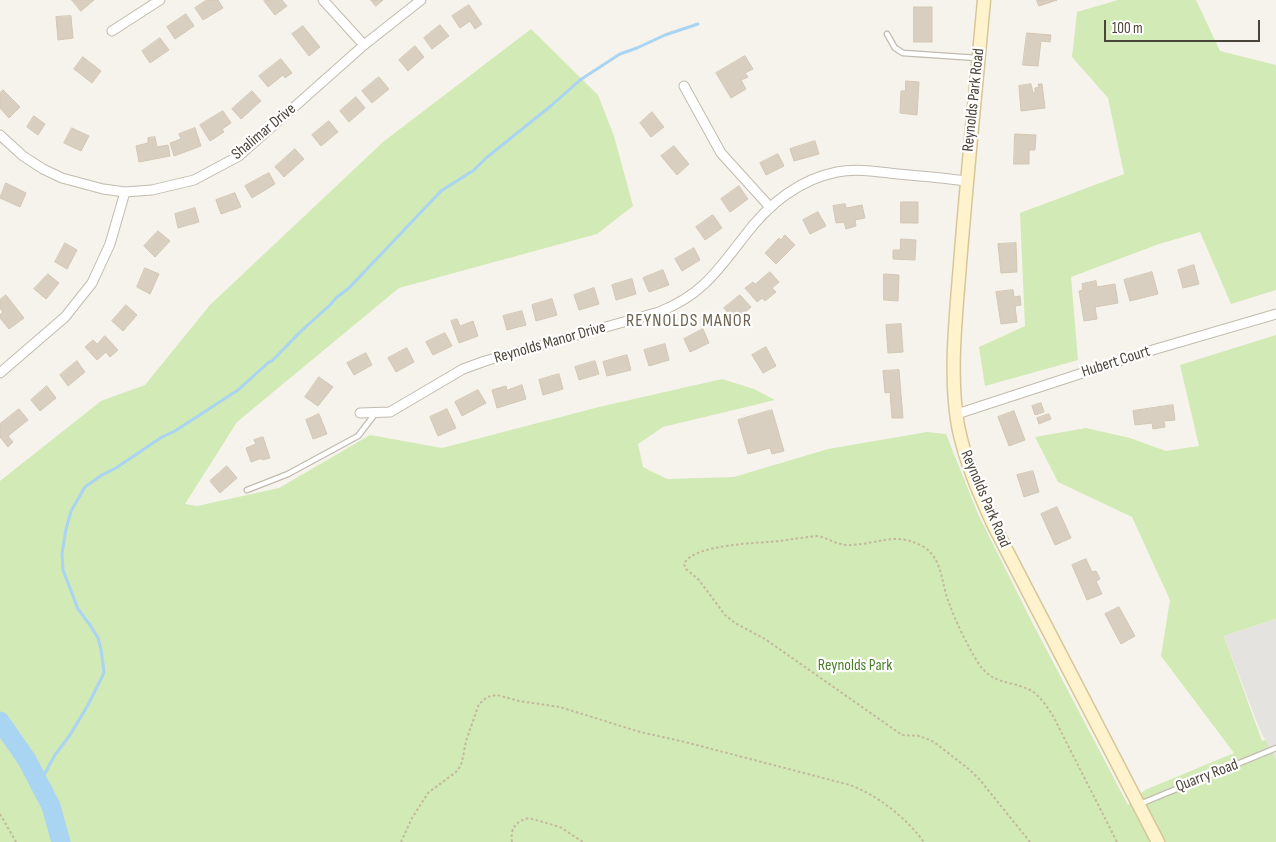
<!DOCTYPE html>
<style>
body{margin:0}
#map{position:relative;width:1276px;height:842px;overflow:hidden;background:#f6f3ec;font-family:"Sofia Sans Condensed",sans-serif}
canvas{display:block}
.scale{position:absolute;left:1104px;top:20px;width:156px;height:22px;box-sizing:border-box;border:2px solid #4b4439;border-top:0;padding-left:6px;font-size:15px;line-height:18px;white-space:nowrap;color:#4b4439;-webkit-text-stroke:4px #fff;paint-order:stroke}
</style>
<div id="map">
<canvas width="1276" height="842"></canvas>
<div class="scale">100 m</div>
</div>
<script>
const g = document.querySelector('canvas').getContext('2d');
g.lineJoin = 'round';
function fillPath(path, color) {
  g.fillStyle = color;
  g.fill(path, 'evenodd');
}
function strokePath(path, color, width, dash) {
  g.strokeStyle = color;
  g.lineWidth = width;
  g.lineCap = dash ? 'butt' : 'round';
  g.setLineDash(dash || []);
  g.stroke(path);
}
function label(font, color, halo, rows, align = 'center') {
  g.font = font + ' "Sofia Sans Condensed",sans-serif';
  g.lineWidth = 4.5;
  g.setLineDash([]);
  g.textBaseline = 'middle';
  g.strokeStyle = halo;
  g.fillStyle = color;
  for (const [text, x, y, turn = 0] of rows) {
    g.save();
    g.translate(x, y);
    g.rotate((+turn || 0) * Math.PI / 180);
    g.textAlign = isNaN(turn) ? turn : align;
    if (halo) g.strokeText(text, 0, 0);
    g.fillText(text, 0, 0);
    g.restore();
  }
}
fillPath(new Path2D(`
 M1118 0H1196L1220 51 1276 65V290L1231 304 1200 232 1159 244 1071 277 1078 360 985 386 979 347 1025 326 1020 213 1124 174 1108 98 1072 57 1077 12Z
 M531 29 598 95 614 136 633 206 597 234 399 288 237 422 185 504 197 506 279 488 370 435 442 448 599 407 722 379 754 389 775 400 663 427 638 444 643 467 667 479 734 477 828 449 927 432 946 434 978 514 1032 622 1128 805 1145 790 1234 753 1161 656 1170 600 1132 517 1058 482 1035 437 1086 428 1130 438 1166 451 1199 446 1180 365 1276 335V619L1224 636 1262 741 1276 737V842H0V481L101 401 145 385 210 305 383 142Z`), '#d2eab5');
fillPath(new Path2D(`
 M1276 619V761L1259 728 1224 636Z`), '#e5e3e0');
strokePath(new Path2D(`
 M39 784 55 755 70 735 88 705 102 677 104 672 101 649 98 638 90 625 78 609 63 570 62 554 66 529 71 511 85 487 102 475 116 468 162 437 175 431 238 390 269 362 272 361 299 333 330 305 336 298 349 288 441 191 474 170 486 158 552 105 580 80 620 54 637 48 665 35 698 24`), '#a9d4f2', 3);
strokePath(new Path2D(`
 M0 721 27 760 51 806 61 842`), '#a9d4f2', 19);
const building = new Path2D(`
 M72 0H94L81 11Z
 M207 0H218L223 8 203 20 195 8Z
 M282 0 287 6 275 15 264 1Z
 M371 0H383L376 6Z
 M1037 0H1057L1039 6Z
 M469 5 482 24 475 29 470 21 460 28 452 16Z
 M914 7H932V42H914Z
 M186 14 194 26 175 39 167 27Z
 M71 16 73 38 58 40 56 17Z
 M440 25 449 36 432 49 424 38Z
 M303 26 320 47 309 56 292 34Z
 M1027 33 1051 35 1050 42 1041 41 1038 66 1023 65Z
 M160 38 169 50 150 63 142 51Z
 M415 46 424 57 408 71 399 60Z
 M745 56 753 69 745 73 748 77 741 80 746 89 731 98 716 73Z
 M83 57 101 71 92 83 74 69Z
 M281 59 292 73 285 78 283 75 268 87 259 76Z
 M379 77 389 89 372 103 362 91Z
 M906 81 919 82 917 115 900 113 901 91H905Z
 M1031 84 1033 93H1035V88L1039 87 1038 84H1042L1045 108 1021 111 1019 86Z
 M3 90 20 107 9 118 0 108V93Z
 M252 91 261 101 241 119 232 109Z
 M356 97 365 108 349 122 340 111Z
 M223 111 231 123 222 129 224 132 210 141 200 125Z
 M652 112 664 127 651 137 640 123Z
 M34 116 45 124 38 135 27 127Z
 M329 121 338 132 321 146 312 135Z
 M72 128 89 136 81 151 64 143Z
 M195 128 201 146 174 156 170 143 181 139 179 134Z
 M1015 134 1036 135 1035 150H1029V164H1014Z
 M155 137 157 147 168 145 170 156 139 162 136 146 148 143V138Z
 M815 141 819 154 794 161 790 149Z
 M674 146 689 164 677 175 661 156Z
 M295 149 304 159 284 177 275 167Z
 M778 154 784 166 766 175 760 163Z
 M269 173 275 184 252 198 245 186Z
 M6 183 26 193 20 207 0 198Z
 M739 186 748 199 730 212 721 199Z
 M235 193 241 207 221 214 216 200Z
 M901 202H918V223H901Z
 M845 204 846 208 862 205 865 218 855 220 856 226 846 229 844 222 836 223 833 206Z
 M195 208 199 222 178 228 175 214Z
 M818 212 826 226 810 234 803 220Z
 M713 215 722 228 705 240 696 227Z
 M158 231 170 241 155 257 144 246Z
 M785 235 795 245 776 264 765 253 779 238 781 240Z
 M901 239 916 240 915 260 893 259V250H900Z
 M65 243 77 250 67 269 55 262Z
 M1016 243 1017 272 1001 273 998 244Z
 M694 248 700 260 682 271 675 259Z
 M1194 265 1199 284 1183 288 1178 270Z
 M145 268 159 274 150 294 137 287Z
 M663 270 669 285 649 292 643 278Z
 M770 272 779 282 772 288 776 292 765 301 762 298 757 302 745 288 753 282 755 284Z
 M1152 272 1158 294 1130 301 1124 280Z
 M48 274 59 283 46 299 34 289Z
 M884 274 899 275 898 301 884 300Z
 M632 279 636 294 616 300 612 285Z
 M1096 281 1097 287 1115 284 1118 303 1095 307 1097 319 1084 321 1079 291 1083 290 1082 284Z
 M594 288 599 304 579 310 574 295Z
 M1013 290 1014 297 1020 296 1021 305 1015 306 1017 322 1001 324 996 292Z
 M6 295 24 318 9 329 0 318V315L3 312 0 308V300Z
 M740 295 751 307 735 321 724 308Z
 M552 299 557 315 536 321 532 305Z
 M126 305 137 315 123 331 112 321Z
 M522 311 526 325 507 330 503 316Z
 M457 319 460 326 473 321 478 336 459 343 451 321Z
 M901 324 903 352 888 353 886 325Z
 M703 329 709 343 690 352 684 339Z
 M445 333 452 346 433 355 426 342Z
 M105 336 118 350 110 357 106 352 97 360 85 347 93 340 97 344Z
 M665 344 669 360 649 366 644 350Z
 M766 347 776 366 763 373 752 355Z
 M407 348 414 362 396 372 388 358Z
 M366 353 372 365 354 375 347 363Z
 M627 355 631 370 607 376 603 362Z
 M77 361 85 372 68 386 60 375Z
 M595 361 599 374 579 380 575 367Z
 M899 370 903 418H892L890 392 885 393 883 371Z
 M559 374 563 389 543 395 539 380Z
 M319 377 333 387 318 406 305 397Z
 M522 385 526 399 497 408 492 390 506 386 507 390Z
 M47 386 56 398 40 411 31 400Z
 M478 390 486 403 462 416 455 402Z
 M1041 403 1044 412 1035 415 1032 406Z
 M1173 405 1175 420 1164 421 1165 427 1153 429 1152 423 1135 425 1133 411Z
 M19 409 28 420 8 436 13 442 8 447 0 437V424Z
 M447 409 456 428 438 436 430 417Z
 M772 410 784 451 772 454 770 448 748 454 738 420Z
 M1014 411 1025 440 1009 446 998 417Z
 M319 414 327 434 313 439 306 420Z
 M1049 414 1051 419 1039 424 1037 418Z
 M263 437 270 458 262 460V458L251 462 246 448 256 444 254 440Z
 M227 466 237 478 220 493 210 481Z
 M1033 471 1039 492 1024 497 1017 475Z
 M1057 507 1071 538 1055 545 1041 514Z
 M1086 559 1092 572 1096 571 1100 579 1096 581 1102 594 1087 600 1072 565Z
 M1119 607 1135 636 1121 644 1105 614Z`);
fillPath(building, '#d8cfc1');
strokePath(building, '#d3c7b4', 1);
const service = new Path2D(`
 M887 34 895 48 903 53 977 58
 M247 490 288 474 358 436 375 414
 M1140 804 1276 748`);
const minor = new Path2D(`
 M323 0 364 45
 M112 31 160 0
 M684 86 721 153 769 206
 M0 135 23 156 43 169 62 178 103 189 125 192 152 190 194 180 239 156 364 45 421 0
 M0 373 65 317 92 283 110 244 125 192
 M360 413 390 412 463 369 485 361 659 312C701 295 716 273 743 238 766 207 797 180 837 172 857 168 879 172 898 174 921 176 944 178 966 181
 M957 414 1156 349 1276 314`);
const secondary = new Path2D(`
 M984 0C976 88 967 176 960 264 956 316 949 375 958 426 965 461 979 493 994 526L1158 842`);
strokePath(service, '#c2bbae', 7);
strokePath(minor, '#c2bbae', 11);
strokePath(secondary, '#d6c79b', 15);
strokePath(new Path2D(`
 M0 814 16 842
 M401 842 412 818 428 793 456 772 459 768 462 762 466 741 479 704 487 697 491 696 497 695 519 701 560 707 640 732 685 742 850 785C879 796 906 818 924 842
 M512 842C510 828 516 821 529 818L560 827 583 842
 M1030 842 980 780 970 770 934 742 920 736 902 735 765 639 735 623 725 615 699 580 686 569 684 564C692 544 760 543 780 541 793 539 806 537 819 536 829 539 838 545 848 545 876 545 895 531 922 546 943 557 941 584 949 603 956 622 966 643 977 661 993 687 1010 679 1032 691 1040 696 1046 706 1052 714L1117 842`), '#c4b79f', 2, [2.5, 2.5]);
strokePath(service, '#fff', 4.5);
strokePath(minor, '#fff', 9);
strokePath(secondary, '#fff3cd', 12);
label('16px', '#4b4439', '#fff', [
 ["Reynolds Park Road",974,100,-84],
 ["Shalimar Drive",264,132,-40],
 ["Reynolds Manor Drive",550,343,-16],
 ["Hubert Court",1116,362,-18],
 ["Reynolds Park Road",985,499,67],
 ["Quarry Road",1207,776,-21]
]);
label('16px', '#4a7f2a', '#fff', [
 ["Reynolds Park",855,666]
]);
g.letterSpacing = '1px';
label('18px', '#6e6250', '#fff', [
 ["REYNOLDS MANOR",689,321]
]);
g.letterSpacing = '0px';
</script>
